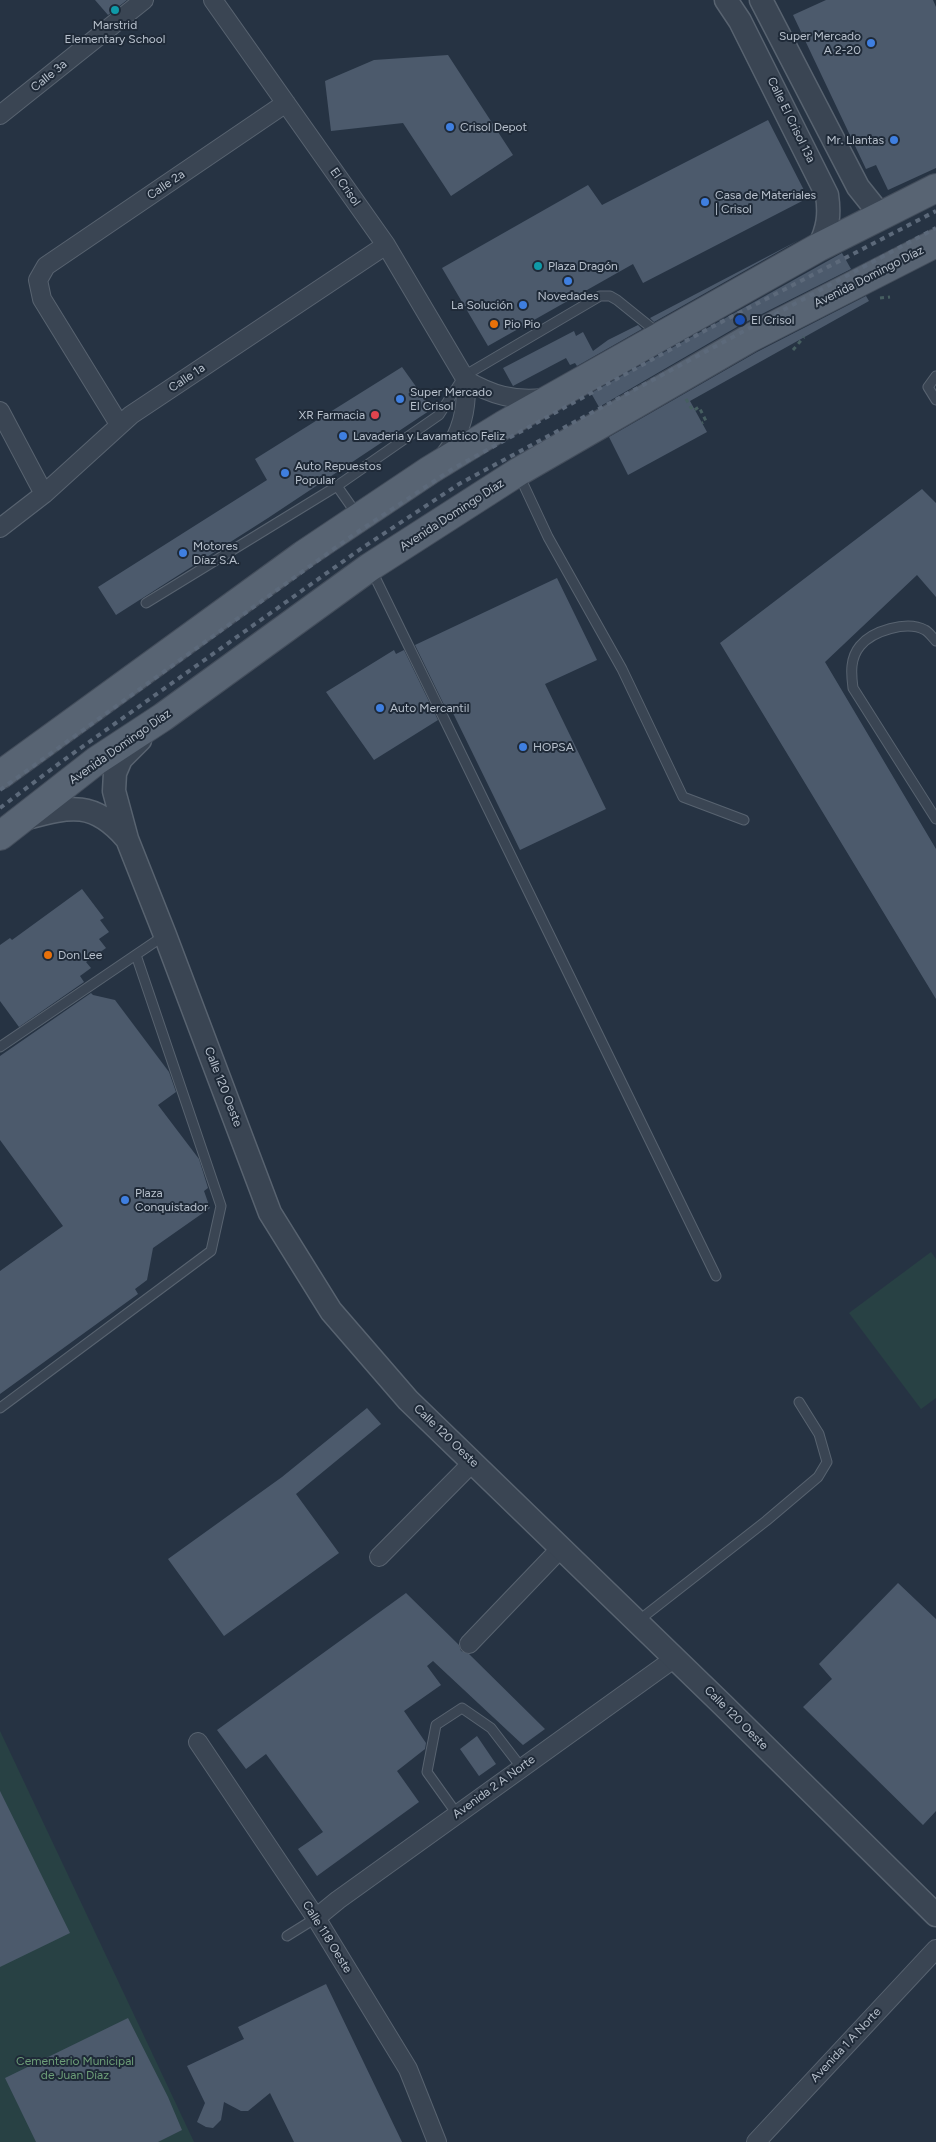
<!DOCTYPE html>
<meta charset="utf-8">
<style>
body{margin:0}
canvas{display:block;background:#263343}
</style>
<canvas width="936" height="2142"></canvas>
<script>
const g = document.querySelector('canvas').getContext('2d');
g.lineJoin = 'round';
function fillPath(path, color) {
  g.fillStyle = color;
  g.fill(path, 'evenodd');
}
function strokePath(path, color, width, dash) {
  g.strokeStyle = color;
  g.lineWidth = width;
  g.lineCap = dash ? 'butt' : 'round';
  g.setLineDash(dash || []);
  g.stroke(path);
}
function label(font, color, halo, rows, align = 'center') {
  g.font = font + ' Figtree,sans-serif';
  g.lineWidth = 4;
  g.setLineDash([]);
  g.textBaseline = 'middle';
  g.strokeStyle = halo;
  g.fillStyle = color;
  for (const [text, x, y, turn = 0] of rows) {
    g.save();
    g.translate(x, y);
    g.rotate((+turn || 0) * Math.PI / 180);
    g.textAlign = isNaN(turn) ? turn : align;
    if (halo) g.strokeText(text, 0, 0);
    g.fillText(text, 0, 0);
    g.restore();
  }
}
fillPath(new Path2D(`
 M931 1252 936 1259V1398L921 1409 849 1313Z
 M0 1731 194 2142H0Z`), '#284144');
fillPath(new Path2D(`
 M95 0H127L108 15Z
 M826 0H933L936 7V168L888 190 876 165 866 169 793 15Z
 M448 55 513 155 451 196 403 123 331 131 325 81 374 60Z
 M768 120 808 198 643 283 633 264 488 346 442 268 588 185 602 205Z
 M799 240 654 322 650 318Z
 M842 253 851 269 742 324 599 407 591 393Z
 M866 296 869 301 690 401 707 432 628 475 609 437 757 352Z
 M638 325 642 329 577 366 575 363 570 365 566 358 513 386 503 368 574 331 576 336 583 332 593 351 608 340Z
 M402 367 432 409 268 518 116 615 98 587 267 480 255 459Z
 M922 489 936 503V597L917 575 825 662 936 849V999L720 643Z
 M557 578 597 660 545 684 606 809 520 850 452 711 448 713 415 645Z
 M394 650 396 654 404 650 438 720 374 760 326 692Z
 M82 889 104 918 100 920 109 932 99 939 106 948 86 962 91 968 80 976 84 982 19 1027 0 1001V945L10 938 12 940Z
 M91 993 93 995 115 1000 169 1072 176 1092 158 1105 199 1159 208 1188 204 1191 210 1208 153 1248 147 1280 135 1289 138 1294 0 1394V1271L63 1226 0 1140V1056Z
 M367 1408 381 1424 296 1494 339 1553 224 1636 168 1559 282 1477Z
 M898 1583 936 1619V1811L923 1825 803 1707 832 1679 819 1664Z
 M406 1593 459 1645 461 1651 469 1654 545 1729 523 1745 433 1661 427 1666 441 1685 404 1711 426 1743 425 1749 397 1771 419 1802 317 1876 298 1849 323 1832 266 1754 246 1769 217 1730Z
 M477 1736 496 1764 479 1776 460 1749Z
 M0 1791 70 1933 0 1967Z
 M326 1984 402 2142H294L270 2093 248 2111H241L224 2102 221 2120 213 2128 206 2127 197 2122 205 2103 187 2066 244 2039 238 2027Z
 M128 2018 168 2097 182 2130 158 2142H36L5 2078Z`), '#4c5a6c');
const service = new Path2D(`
 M936 376 928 387 936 400
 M519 475 548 537 622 669 683 797 744 820
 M337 486 358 516
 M371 569 716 1276
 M146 603 337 486 439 415 464 376 600 296H610L617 300 658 333
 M936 641C933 638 929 632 925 630 907 620 872 631 860 646 850 658 851 673 853 688L936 819
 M0 1047 165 935
 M0 1408 211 1251 221 1206 136 955
 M638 1621 766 1521 818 1477 827 1462 819 1434 799 1402
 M457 1814 427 1772 436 1725 462 1708 491 1728 521 1767
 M287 1936 316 1918`);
const minor = new Path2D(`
 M213 0 386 245 466 380C492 395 513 401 543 398
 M0 115 144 0
 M0 411 44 494
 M119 424 42 299 38 280 46 266 286 103
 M444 456C462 433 467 409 466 380
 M0 528 44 494 131 415 386 245
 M379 1557 473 1462
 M469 1644 561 1548
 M198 1742 316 1918 408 2069 437 2142
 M316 1918 338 1900 675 1658
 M756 2142 936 1949`);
const tertiary = new Path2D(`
 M726 0 740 21 827 195C830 215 828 228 819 247
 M761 0 858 187 874 207 884 214
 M140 740 121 759 115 773 114 791 127 839 165 935 270 1213 331 1311 408 1400 723 1705 936 1915
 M27 818C71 806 94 801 126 838`);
const primary = new Path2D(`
 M0 775 303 555 430 470 505 424 819 247 936 188
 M0 836 96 761 163 717 370 567 518 472 750 338 936 243`);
strokePath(service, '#586370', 11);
strokePath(minor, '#586370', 20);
strokePath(tertiary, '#586370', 25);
strokePath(primary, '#444e5c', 30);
strokePath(new Path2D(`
 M880 298 890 297
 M793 350 804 337
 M686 399 693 411 699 407 706 421 702 423`), '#465e60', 3, [4, 4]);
strokePath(service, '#3a4553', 9);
strokePath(minor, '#3a4553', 18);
strokePath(tertiary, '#3a4553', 22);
strokePath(primary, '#586473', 28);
strokePath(new Path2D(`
 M0 790 353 535 454 468 706 330 936 211
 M0 808 61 762 362 548 459 484 936 228`), '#5c697a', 4, [5, 5]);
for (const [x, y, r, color] of [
 [115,10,5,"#0f9aa8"],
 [871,43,5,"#3f7fe0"],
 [450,127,5,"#3f7fe0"],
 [894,140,5,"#3f7fe0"],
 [705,202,5,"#3f7fe0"],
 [538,266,5,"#0f9aa8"],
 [568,281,5,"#3f7fe0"],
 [523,305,5,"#3f7fe0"],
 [740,320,6,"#1a4fb4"],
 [494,324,5,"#e8710a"],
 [400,399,5,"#3f7fe0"],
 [375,415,5,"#e0444e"],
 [343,436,5,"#3f7fe0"],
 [285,473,5,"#3f7fe0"],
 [183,553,5,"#3f7fe0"],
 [380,708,5,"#3f7fe0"],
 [523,747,5,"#3f7fe0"],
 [48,955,5,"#e8710a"],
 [125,1200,5,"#3f7fe0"]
]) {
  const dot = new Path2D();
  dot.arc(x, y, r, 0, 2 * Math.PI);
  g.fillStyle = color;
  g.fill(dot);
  strokePath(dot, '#1f2a38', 2);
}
label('12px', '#b7c0cc', '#1f2a38', [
 ["Marstrid",115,25,"center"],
 ["Elementary School",115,39,"center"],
 ["Super Mercado",861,36,"right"],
 ["A 2-20",861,50,"right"],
 ["Crisol Depot",460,127],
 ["Mr. Llantas",884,140,"right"],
 ["Casa de Materiales",715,195],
 ["| Crisol",715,209],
 ["Plaza Dragón",548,266],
 ["Novedades",568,296,"center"],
 ["La Solución",513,305,"right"],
 ["El Crisol",751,320],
 ["Pio Pio",504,324],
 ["Super Mercado",410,392],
 ["El Crisol",410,406],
 ["XR Farmacia",365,415,"right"],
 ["Lavaderia y Lavamatico Feliz",353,436],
 ["Auto Repuestos",295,466],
 ["Popular",295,480],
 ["Motores",193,546],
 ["Díaz S.A.",193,560],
 ["Auto Mercantil",390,708],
 ["HOPSA",533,747],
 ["Don Lee",58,955],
 ["Plaza",135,1193],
 ["Conquistador",135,1207]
], 'left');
label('12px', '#b7c0cc', '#1f2a38', [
 ["Calle 3a",49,76,-39],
 ["Calle El Crisol 13a",791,120,64],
 ["Calle 2a",166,185,-34],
 ["El Crisol",345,187,55],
 ["Avenida Domingo Díaz",869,277,-27],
 ["Calle 1a",187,378,-34],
 ["Avenida Domingo Díaz",452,515,-33],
 ["Avenida Domingo Díaz",120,747,-35],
 ["Calle 120 Oeste",223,1087,69],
 ["Calle 120 Oeste",446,1436,44],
 ["Calle 120 Oeste",736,1718,45],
 ["Avenida 2 A Norte",494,1787,-36],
 ["Calle 118 Oeste",327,1937,58],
 ["Avenida 1 A Norte",846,2045,-47]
]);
label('12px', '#6d9e78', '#1f2a38', [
 ["Cementerio Municipal",75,2061],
 ["de Juan Díaz",75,2075]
]);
</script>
